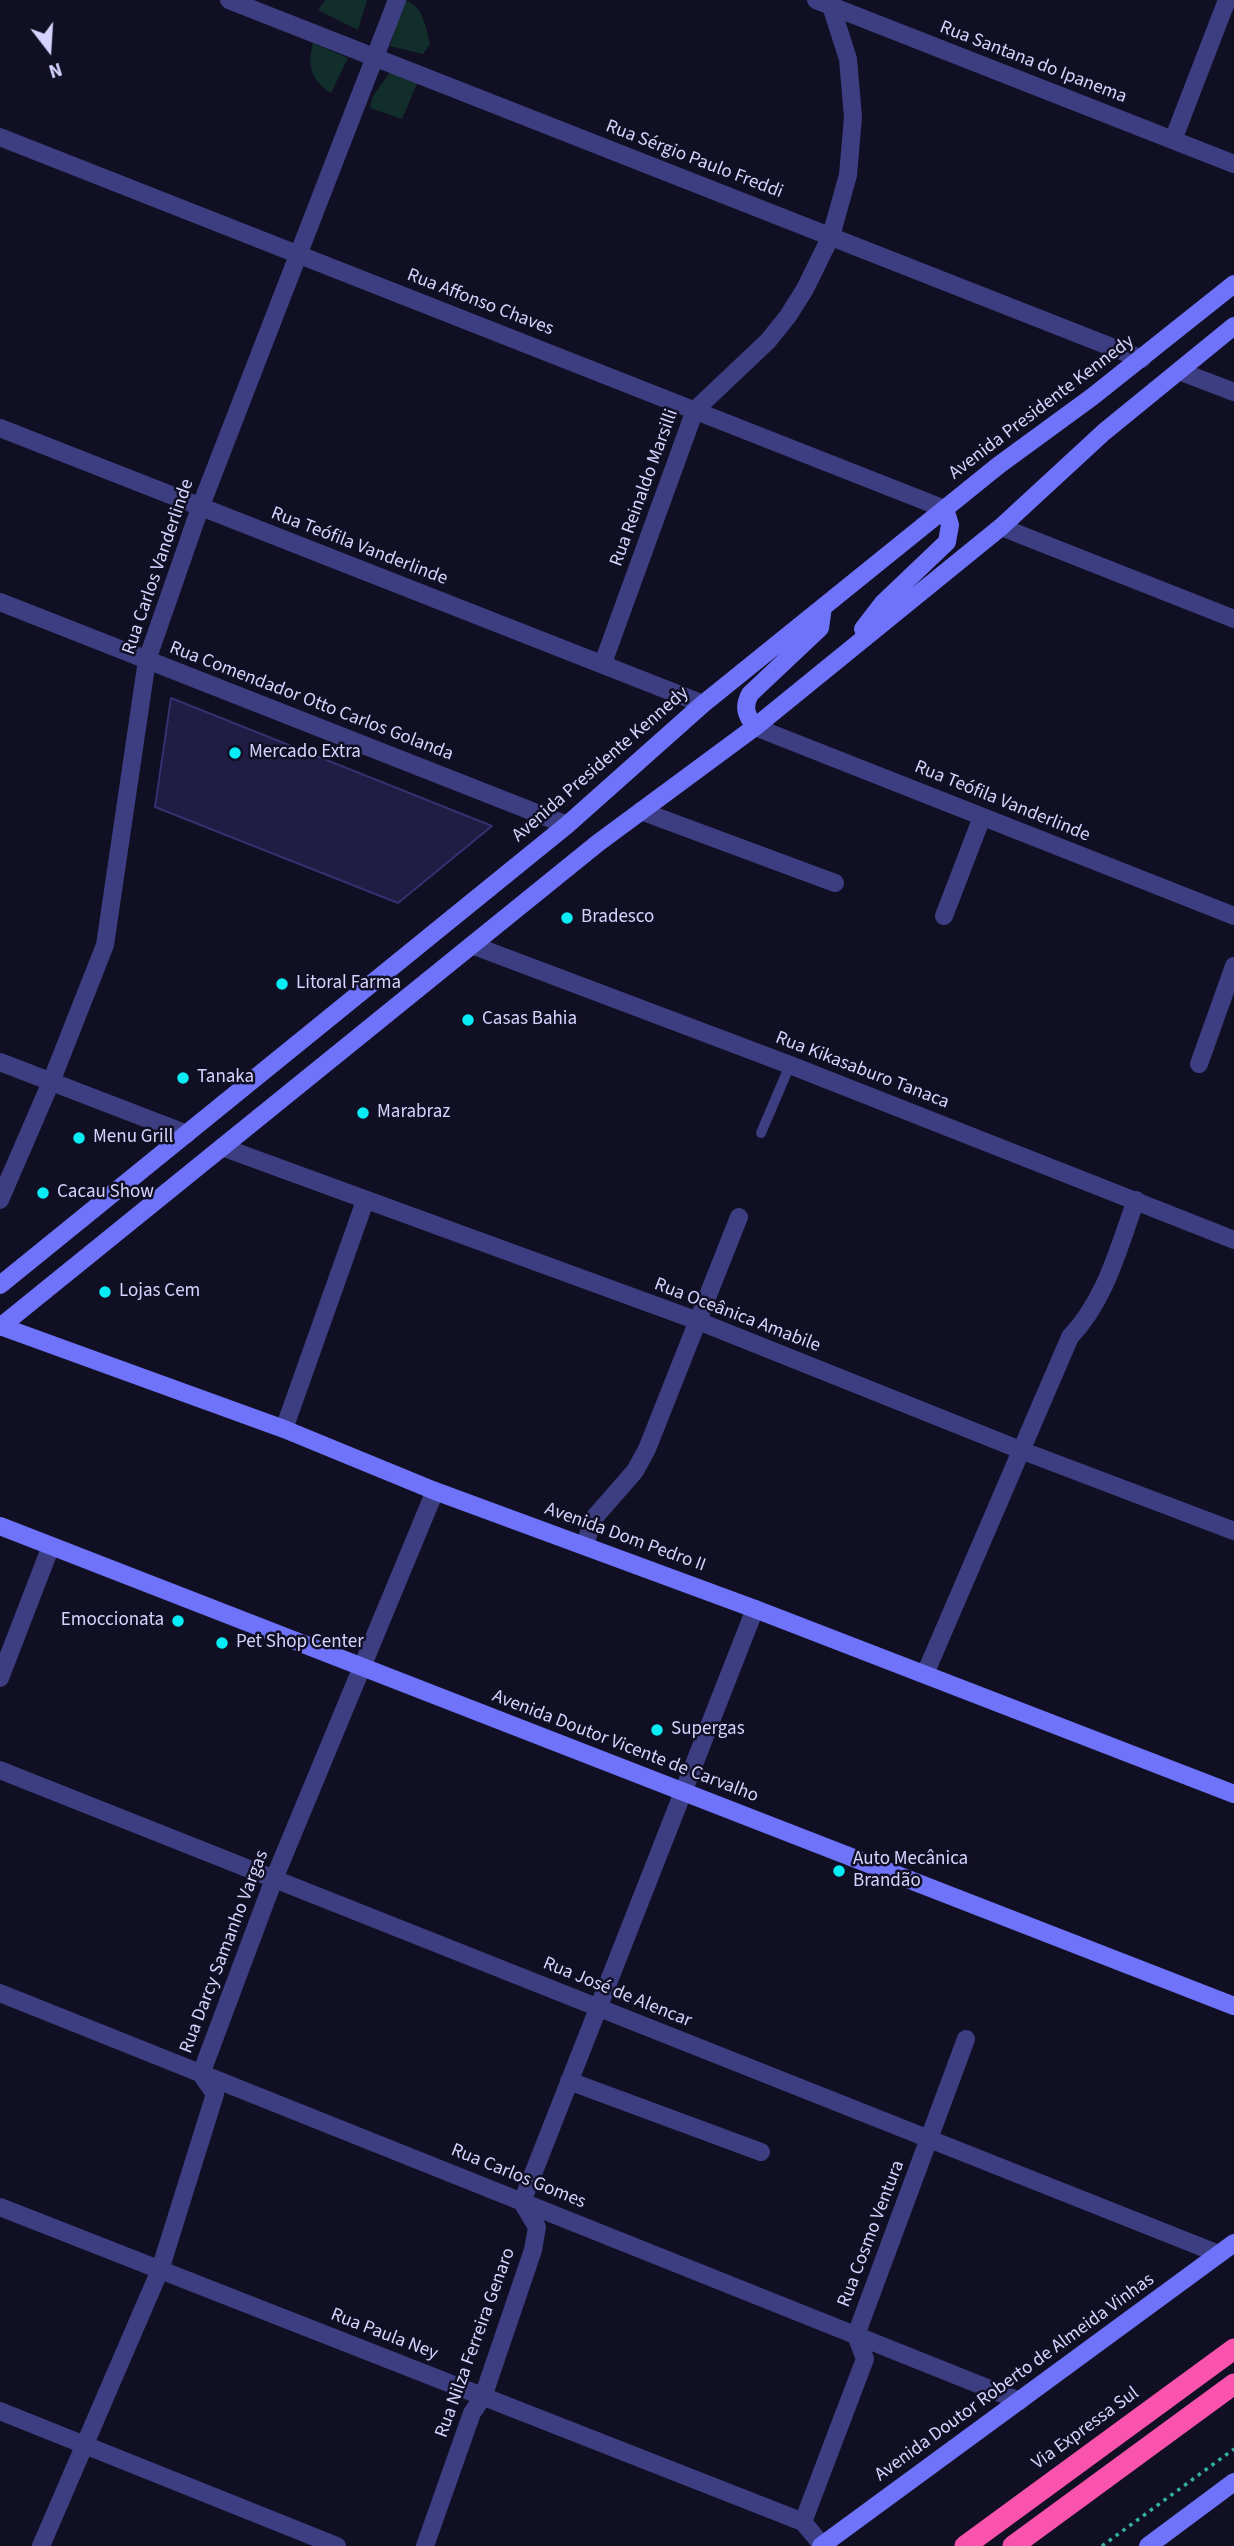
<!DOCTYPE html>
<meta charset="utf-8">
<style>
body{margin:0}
#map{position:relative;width:1234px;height:2546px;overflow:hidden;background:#110f24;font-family:"Source Sans 3",sans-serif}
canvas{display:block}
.north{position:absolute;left:14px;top:14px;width:70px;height:70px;-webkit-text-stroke:5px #110f24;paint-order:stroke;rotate:163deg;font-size:19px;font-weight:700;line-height:28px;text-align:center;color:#d6d4fe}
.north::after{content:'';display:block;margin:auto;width:24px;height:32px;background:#d6d4fe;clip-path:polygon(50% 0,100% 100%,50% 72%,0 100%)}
</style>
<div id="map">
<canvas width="1234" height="2546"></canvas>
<div class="north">N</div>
</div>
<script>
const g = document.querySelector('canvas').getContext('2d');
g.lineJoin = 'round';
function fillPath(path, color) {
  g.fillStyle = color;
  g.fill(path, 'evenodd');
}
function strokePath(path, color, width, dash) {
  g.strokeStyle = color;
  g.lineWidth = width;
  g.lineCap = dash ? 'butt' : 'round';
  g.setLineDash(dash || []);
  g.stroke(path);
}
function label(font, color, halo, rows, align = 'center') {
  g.font = font + ' "Source Sans 3",sans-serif';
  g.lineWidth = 5;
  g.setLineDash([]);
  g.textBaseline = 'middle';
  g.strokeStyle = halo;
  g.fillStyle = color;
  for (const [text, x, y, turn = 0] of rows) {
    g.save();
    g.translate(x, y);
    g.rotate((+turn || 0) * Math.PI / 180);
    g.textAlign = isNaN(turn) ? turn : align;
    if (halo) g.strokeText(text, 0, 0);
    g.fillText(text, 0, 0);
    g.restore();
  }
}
fillPath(new Path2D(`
 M325 0H367L358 30 318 10Z
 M403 0C423 3 426 28 430 44L423 54 390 46Z
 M313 43 348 58 331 93C311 81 307 65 313 43Z
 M391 71 419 79 402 119 370 108 373 96Z`), '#122e2b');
const building = new Path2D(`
 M171 698 492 826 398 903 155 807Z`);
fillPath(building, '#211c44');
strokePath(building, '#372f6f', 2);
strokePath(new Path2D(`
 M1102 2546 1234 2449`), '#33b2a2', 3.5, [3.5, 5]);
strokePath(new Path2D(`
 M761 1133 790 1065`), '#3c3e81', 10);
strokePath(new Path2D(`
 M229 0 1142 359
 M816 0 1234 164
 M0 137 945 509
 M1173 140 1227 0
 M1179 371 1234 392
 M0 428 703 704
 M1001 527 1234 619
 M0 602 567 825
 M603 663 695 410 768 341 788 316 805 289 831 236 848 175 853 117 848 59 831 6 833 0
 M755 727 1234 916
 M641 811 835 883
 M944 916 982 817
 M472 945 790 1065 1234 1240
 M0 1062 187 1134
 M1199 1064 1234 966
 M222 1147 698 1321 1023 1451 1234 1531
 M0 1200 51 1082 105 945 147 660 200 508 397 0
 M284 1429 365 1201
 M585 1545 593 1519 635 1471 647 1449 739 1217
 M925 1674 1070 1337C1106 1299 1118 1249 1136 1200
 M0 1678 51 1546
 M0 1770 1219 2254
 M0 1993 1020 2401
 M569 2081 761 2152
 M0 2207 803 2522 822 2545
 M0 2411 337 2546
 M803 2522 865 2359 856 2335 966 2039
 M41 2546 160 2270 215 2094 201 2074 274 1879 435 1491
 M425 2546 472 2413 483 2397 533 2250 537 2227 522 2202 755 1609`), '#3c3e81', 18);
strokePath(new Path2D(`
 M863 629 883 603 947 542 950 525 945 509
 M755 727C746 715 743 707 750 694L820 628 823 607
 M0 1285 567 825 703 704 999 465 1092 397 1234 284
 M0 1326 284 1429 435 1491 755 1609 1234 1794
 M0 1327 598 843 755 727 1001 527 1104 432 1234 326
 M0 1526 1234 2006
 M821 2546 1234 2243
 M1148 2546 1234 2482`), '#6e73fa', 18);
strokePath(new Path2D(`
 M965 2546 1234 2349
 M1013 2546 1234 2384`), '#f953ad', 21);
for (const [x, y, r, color] of [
 [235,753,7,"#08ecf5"],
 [567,918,7,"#08ecf5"],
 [282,984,7,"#08ecf5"],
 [468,1020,7,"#08ecf5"],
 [183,1078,7,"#08ecf5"],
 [363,1113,7,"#08ecf5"],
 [79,1138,7,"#08ecf5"],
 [43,1193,7,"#08ecf5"],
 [105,1292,7,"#08ecf5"],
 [178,1621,7,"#08ecf5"],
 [222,1643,7,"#08ecf5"],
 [657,1730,7,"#08ecf5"],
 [839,1871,7,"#08ecf5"]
]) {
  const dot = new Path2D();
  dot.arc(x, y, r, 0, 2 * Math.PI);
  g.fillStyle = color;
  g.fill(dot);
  strokePath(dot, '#110f24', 2.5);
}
label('19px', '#d6d4fe', '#110f24', [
 ["Rua Santana do Ipanema",1033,63,21],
 ["Rua Sérgio Paulo Freddi",694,160,21],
 ["Rua Affonso Chaves",480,303,21],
 ["Avenida Presidente Kennedy",1042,408,-37],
 ["Rua Reinaldo Marsilli",645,488,-70],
 ["Rua Teófila Vanderlinde",359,547,21],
 ["Rua Carlos Vanderlinde",159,567,-71],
 ["Rua Comendador Otto Carlos Golanda",311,702,21],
 ["Avenida Presidente Kennedy",601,765,-41],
 ["Rua Teófila Vanderlinde",1002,802,22],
 ["Rua Kikasaburo Tanaca",862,1071,21],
 ["Rua Oceânica Amabile",737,1316,21],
 ["Avenida Dom Pedro II",625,1538,20],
 ["Avenida Doutor Vicente de Carvalho",625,1747,21],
 ["Rua Darcy Samanho Vargas",225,1952,-69],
 ["Rua José de Alencar",617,1993,22],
 ["Rua Carlos Gomes",518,2177,22],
 ["Rua Cosmo Ventura",872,2234,-69],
 ["Rua Paula Ney",384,2335,21],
 ["Rua Nilza Ferreira Genaro",476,2343,-70],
 ["Avenida Doutor Roberto de Almeida Vinhas",1015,2378,-36],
 ["Via Expressa Sul",1086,2429,-36]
]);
label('19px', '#d6d4fe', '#110f24', [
 ["Mercado Extra",249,753],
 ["Bradesco",581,918],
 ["Litoral Farma",296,984],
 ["Casas Bahia",482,1020],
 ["Tanaka",197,1078],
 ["Marabraz",377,1113],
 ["Menu Grill",93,1138],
 ["Cacau Show",57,1193],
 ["Lojas Cem",119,1292],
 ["Emoccionata",164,1621,"right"],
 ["Pet Shop Center",236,1643],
 ["Supergas",671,1730],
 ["Auto Mecânica",853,1860],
 ["Brandão",853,1882]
], 'left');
</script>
